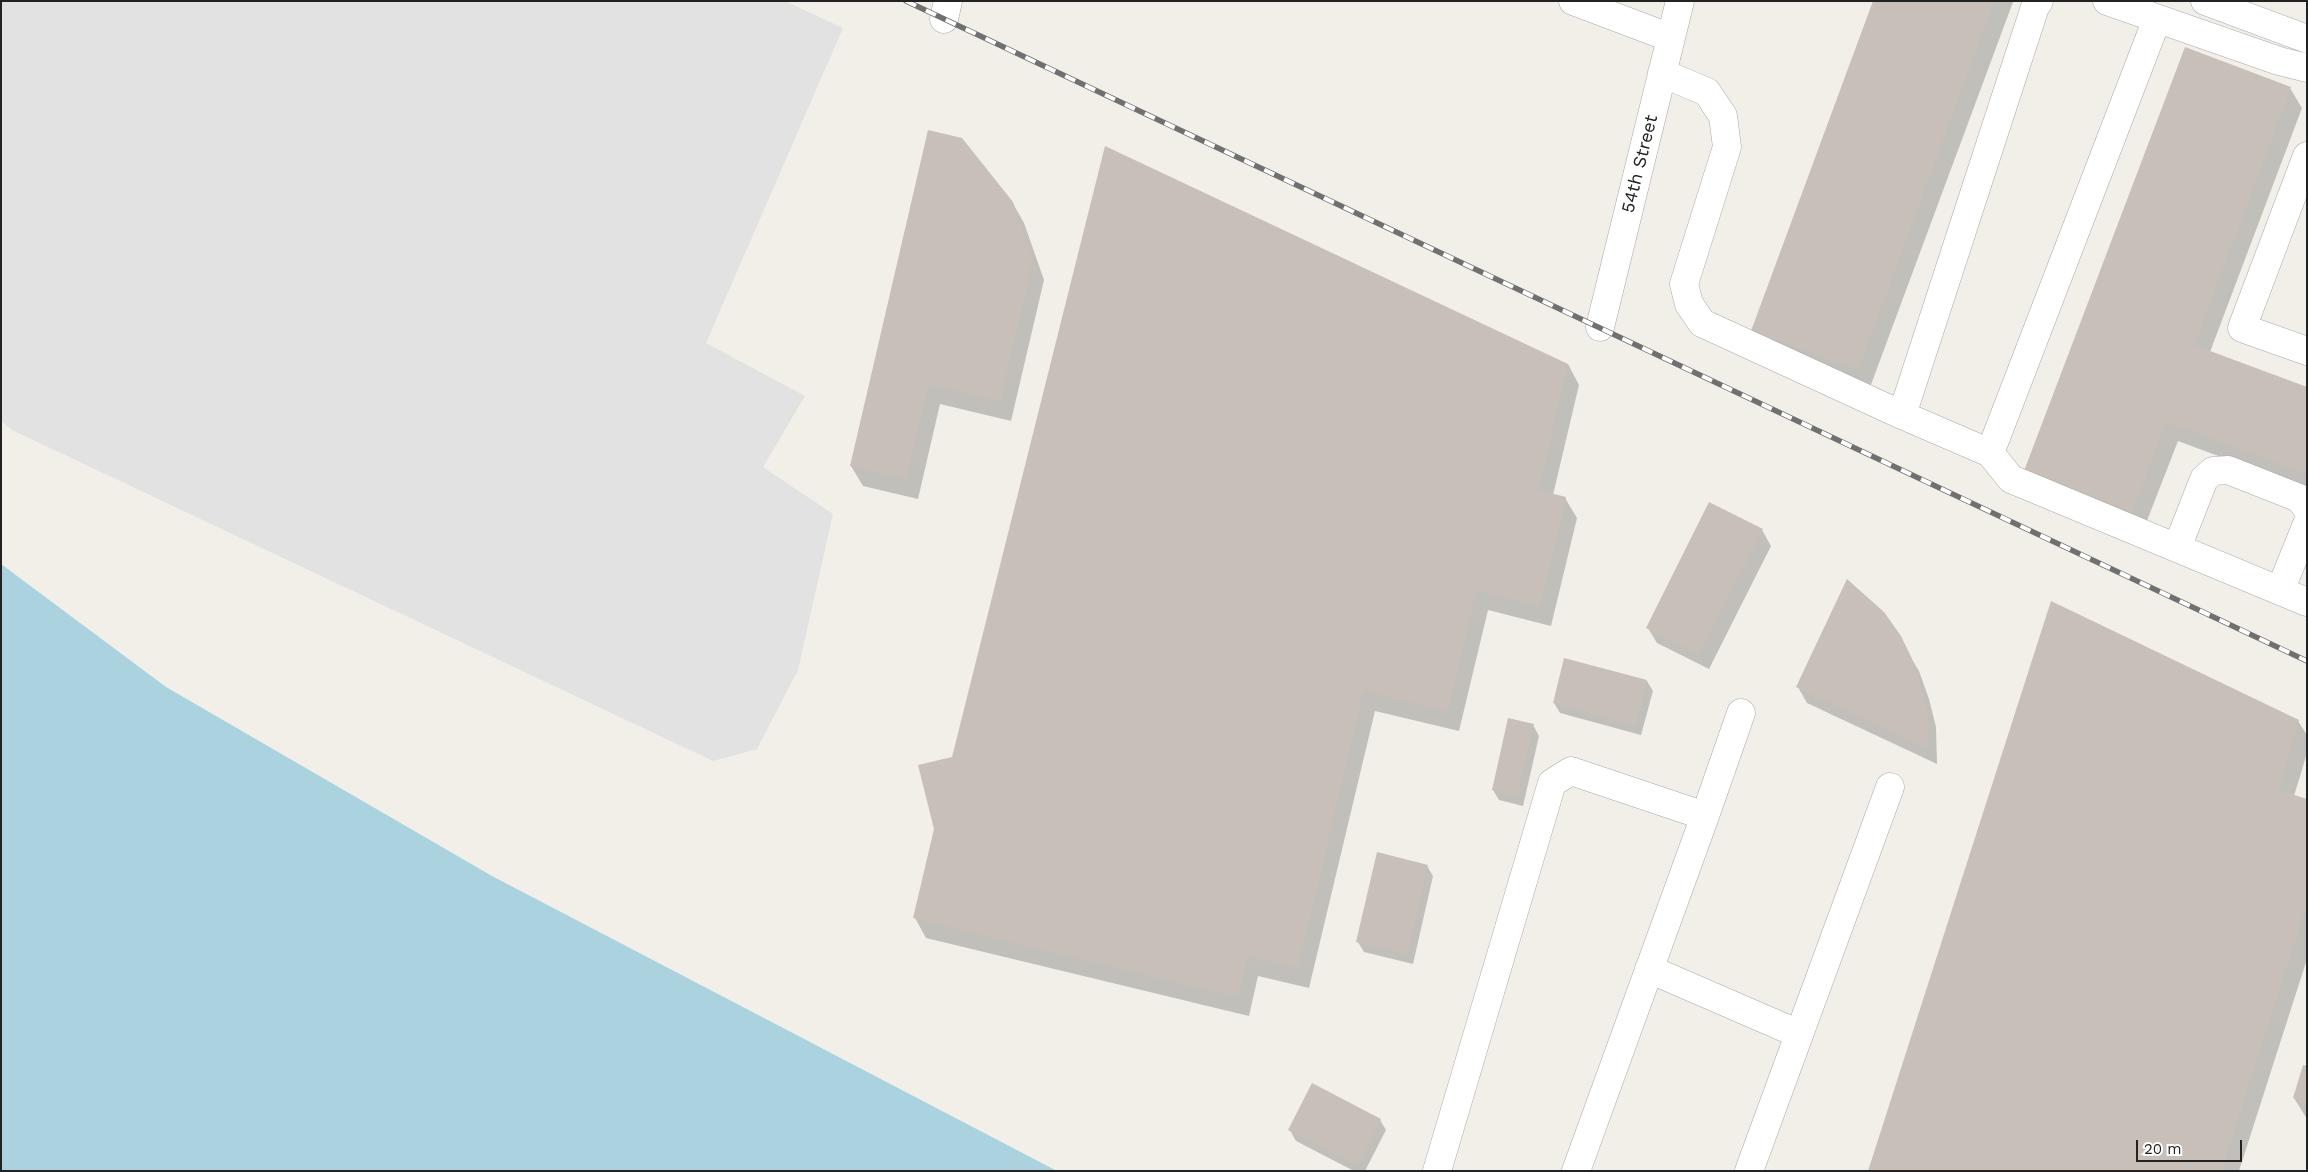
<!DOCTYPE html>
<style>
body{margin:0}
#map{position:relative;width:2308px;height:1172px;overflow:hidden;background:#f2efe9;font-family:"Work Sans",sans-serif}
canvas{display:block}
.frame{position:absolute;inset:0;border:2px solid #222;pointer-events:none}
.scale{position:absolute;left:2136px;top:1140px;width:106px;height:22px;box-sizing:border-box;border:2px solid #222;border-top:0;padding-left:6px;font-size:15px;line-height:18px;white-space:nowrap;color:#222;-webkit-text-stroke:4px #fff;paint-order:stroke}
</style>
<div id="map">
<canvas width="2308" height="1172"></canvas>
<div class="frame"></div>
<div class="scale">20 m</div>
</div>
<script>
const g = document.querySelector('canvas').getContext('2d');
g.lineJoin = 'round';
function fillPath(path, color) {
  g.fillStyle = color;
  g.fill(path, 'evenodd');
}
function strokePath(path, color, width, dash) {
  g.strokeStyle = color;
  g.lineWidth = width;
  g.lineCap = dash ? 'butt' : 'round';
  g.setLineDash(dash || []);
  g.stroke(path);
}
function label(font, color, halo, rows, align = 'center') {
  g.font = font + ' "Work Sans",sans-serif';
  g.lineWidth = 4;
  g.setLineDash([]);
  g.textBaseline = 'middle';
  g.strokeStyle = halo;
  g.fillStyle = color;
  for (const [text, x, y, turn = 0] of rows) {
    g.save();
    g.translate(x, y);
    g.rotate((+turn || 0) * Math.PI / 180);
    g.textAlign = isNaN(turn) ? turn : align;
    if (halo) g.strokeText(text, 0, 0);
    g.fillText(text, 0, 0);
    g.restore();
  }
}
fillPath(new Path2D(`
 M1 1H785L843 28 706 343 805 396 763 467 833 514 798 670 757 749 713 761 12 430 1 421Z`), '#e2e2e2');
fillPath(new Path2D(`
 M1 564 166 687 492 876 1057 1171H1Z`), '#aad3df');
fillPath(new Path2D(`
 M1874 1 2013 2 1869 390 1764 351 1753 331Z
 M2290 88 2302 108 2210 352 2307 389V489L2178 441 2143 531 2038 492Z
 M1012 202 1024 223 1044 280 1011 421 940 404 918 499 863 486 851 466Z
 M1568 364 1579 385 1553 495 1565 498 1577 518 1551 626 1488 610 1459 731 1375 711 1309 988 1258 976 1249 1016 926 938 915 918 953 758Z
 M1762 530 1771 546 1709 669 1657 643 1648 628Z
 M1909 655 1919 671 1929 699 1936 727 1937 764 1807 703 1798 687Z
 M1647 681 1653 691 1641 735 1560 713 1554 703Z
 M2298 721 2307 735V753L2294 796 2307 800V959L2239 1171H1869Z
 M1533 725 1539 736 1523 806 1499 800 1493 790Z
 M1427 866 1433 876 1413 964 1364 952 1358 942Z
 M2307 1068V1119L2294 1098Z
 M1380 1120 1386 1130 1365 1171H1354L1296 1141 1290 1130Z`), '#0003');
fillPath(new Path2D(`
 M1873 1H1994L1858 370 1751 331Z
 M2185 47 2291 87 2194 345 2307 387V474L2166 421 2132 512 2024 471Z
 M928 130 962 138 1013 202 1033 258 1000 401 928 384 906 479 850 466Z
 M1105 146 1568 364 1538 490 1566 497 1540 606 1476 590 1448 711 1363 691 1298 968 1247 956 1237 997 913 918 934 829 918 765 952 757Z
 M1709 502 1763 529 1699 654 1646 628Z
 M1847 579 1884 612 1901 636 1914 663 1927 710 1929 749 1796 687Z
 M2051 601 2299 720 2278 790 2307 799V903L2221 1171H1868Z
 M1564 658 1647 680 1635 725 1553 703Z
 M1508 718 1534 724 1517 796 1492 790Z
 M1377 852 1428 865 1407 954 1356 942Z
 M2303 1065 2307 1066V1103L2293 1098Z
 M1312 1083 1381 1119 1357 1166 1288 1130Z`), '#c7bfb8');
const minor = new Path2D(`
 M1573 1 1671 38
 M2039 1 2035 7 1902 415 1990 453 2157 19
 M2107 1 2279 61 2307 68
 M2205 1 2307 39
 M944 19 948 1
 M1662 73 1707 92 1723 116 1727 147 1684 284 1689 304 1702 323 1902 415
 M2307 156 2242 328 2307 351
 M1600 327 1680 1
 M1990 453 2011 479 2307 602
 M2177 548 2204 479 2213 471 2228 470 2299 498 2307 508
 M2280 591 2307 524
 M1649 969 1799 1034
 M1437 1171 1552 783 1571 771 1705 816 1741 713
 M1576 1171 1705 816
 M1749 1171 1890 787`);
strokePath(minor, '#a9a9a9', 29);
strokePath(minor, '#fff', 28);
const rail = new Path2D(`
 M906 1 2307 661`);
strokePath(rail, '#707070', 5.5);
strokePath(rail, '#fff', 4, [11]);
label('18px', '#222', '#fff', [
 ["54th Street",1640,164,-76]
]);
</script>
